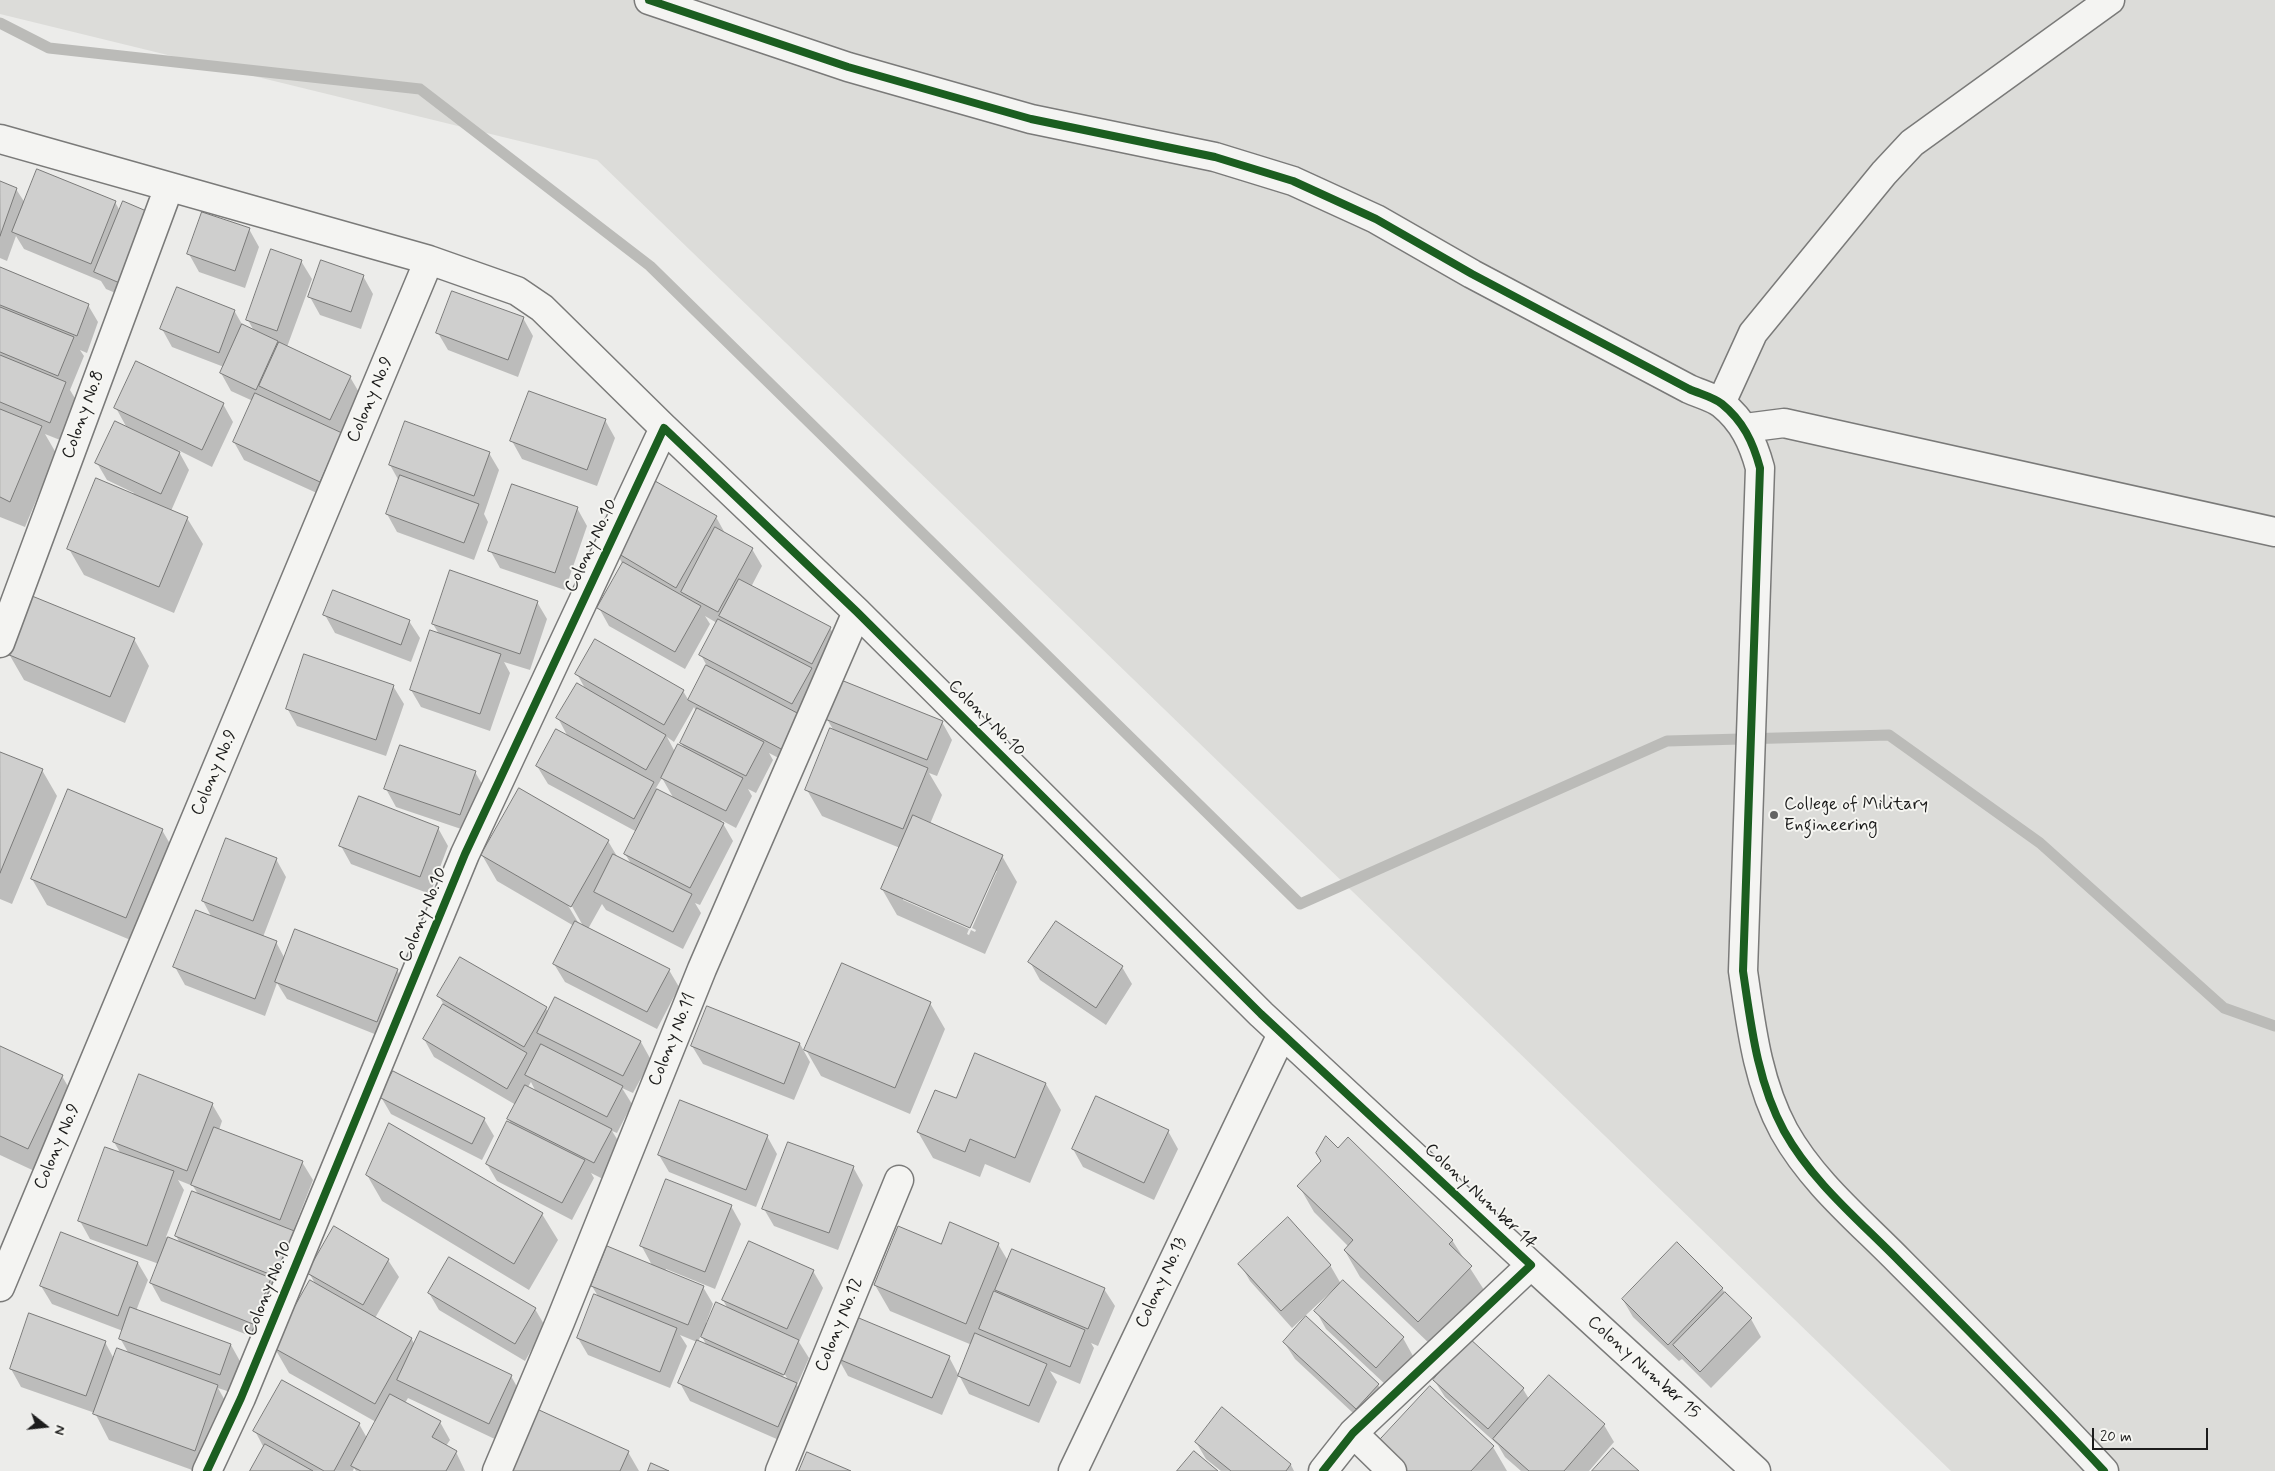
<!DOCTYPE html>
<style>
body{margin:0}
#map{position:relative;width:2275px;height:1471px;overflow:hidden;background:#ececea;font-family:Mynerve,sans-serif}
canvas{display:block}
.north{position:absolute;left:20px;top:1401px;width:50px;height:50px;-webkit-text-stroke:4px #f6f6f2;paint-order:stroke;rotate:106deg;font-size:14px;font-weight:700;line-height:20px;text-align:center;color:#1c1c1c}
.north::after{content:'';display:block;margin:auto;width:18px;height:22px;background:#1c1c1c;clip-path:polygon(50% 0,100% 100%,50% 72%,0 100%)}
.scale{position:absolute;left:2092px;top:1428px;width:116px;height:22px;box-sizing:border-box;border:2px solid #1c1c1c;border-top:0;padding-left:6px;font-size:15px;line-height:18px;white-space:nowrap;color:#1c1c1c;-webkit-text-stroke:4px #f6f6f2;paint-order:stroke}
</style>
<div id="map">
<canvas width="2275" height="1471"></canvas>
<div class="north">N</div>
<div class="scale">20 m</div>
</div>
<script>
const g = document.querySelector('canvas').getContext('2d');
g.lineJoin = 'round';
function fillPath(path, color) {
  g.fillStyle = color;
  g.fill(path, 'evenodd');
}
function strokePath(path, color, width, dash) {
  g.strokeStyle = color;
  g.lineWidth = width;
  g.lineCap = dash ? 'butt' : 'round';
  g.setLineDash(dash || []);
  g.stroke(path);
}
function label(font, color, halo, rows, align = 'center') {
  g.font = font + ' Mynerve,sans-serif';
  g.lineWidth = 4;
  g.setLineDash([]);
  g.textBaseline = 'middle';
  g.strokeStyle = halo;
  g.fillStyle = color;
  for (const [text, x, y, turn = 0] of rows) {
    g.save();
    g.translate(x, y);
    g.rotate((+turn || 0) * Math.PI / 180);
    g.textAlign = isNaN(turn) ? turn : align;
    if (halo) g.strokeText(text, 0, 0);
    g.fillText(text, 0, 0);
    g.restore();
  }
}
fillPath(new Path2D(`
 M0 0H2275V1471H1951L597 160 0 14Z`), '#dcdcd9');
fillPath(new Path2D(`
 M0 182 16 189 25 203 115 202 120 211 132 300 106 289 101 281 24 249 16 236 7 261 0 258Z
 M249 229 259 247 245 288 199 272 189 254Z
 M301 261 312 279 287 347 350 377 360 394 330 499 244 460 234 442 253 401 231 391 221 373 224 367 172 347 162 329 178 289 235 312 243 326 254 331 248 320Z
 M0 269 88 305 98 322 87 353 80 350 84 356 70 390 76 400 60 440 45 434 56 453 25 527 0 517Z
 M363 276 373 294 361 329 320 315 310 297Z
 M523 318 533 336 518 377 448 350 438 333Z
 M223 404 233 422 212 467 178 450 189 470 171 511 187 518 203 544 174 613 84 575 69 549 134 493 107 480 97 463 127 428 116 408Z
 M605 420 615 438 597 486 522 459 512 441Z
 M489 453 499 470 484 514 488 522 474 560 397 532 387 514 399 481 390 465Z
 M577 508 587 526 565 590 500 568 490 550Z
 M716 517 726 535 752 549 762 566 751 587 830 628 841 646 794 766 769 753 773 760 756 793 748 789 752 796 736 828 721 820 733 841 700 905 695 903 701 913 683 949 606 910 602 904 588 929 669 970 679 987 657 1029 565 982 554 964 574 926 497 881 482 855 519 790 608 841 618 858 632 865 625 854 637 832 548 784 537 766 568 737 558 718 586 690 577 674 683 691 689 701 707 666 701 655 717 623 705 616 710 624 685 669 609 626 599 608 623 565 616 551ZM694 707 697 713 681 743 685 749 675 752 667 737 674 742ZM662 778 674 799 657 790 656 788ZM569 901 582 924H579L566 902Z
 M537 602 547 619 530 670 504 662 510 673 490 731 421 707 411 690 439 634 433 624Z
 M325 615 409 621 420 638 411 662 335 633Z
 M134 639 149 666 125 723 24 680 9 654Z
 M393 686 404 704 386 756 297 726 287 708Z
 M827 719 942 722 952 740 937 776 929 773 942 795 930 824 1002 856 1017 882 985 954 897 915 882 889 900 848 822 816 807 790 834 731ZM994 871H997L972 928 976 930 975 932 971 930 969 935 967 934 969 929 903 900V898Z
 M0 753 42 770 57 796 12 904 0 899Z
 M475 772 485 789 470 832 396 807 386 789Z
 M438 828 448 846 430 894 351 864 341 846Z
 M162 830 177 856 140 944 47 905 32 879Z
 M276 859 286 877 263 937 276 942 285 959 397 970 407 988 387 1039 287 999 277 983 265 1016 185 985 175 967 212 918 203 901Z
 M1030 962 1122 967 1132 984 1106 1025 1040 980Z
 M439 996 546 1008 548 1013 555 999 641 1042 651 1060 633 1093 622 1088 632 1104 617 1133 612 1131 622 1147 605 1180 591 1173 594 1178 572 1220 497 1181 487 1164 511 1124 509 1119 516 1105 434 1057 424 1039 444 1005ZM531 1082 536 1092 528 1087Z
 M930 1003 945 1029 910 1114 821 1076 806 1050Z
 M708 1008 800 1044 810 1062 794 1100 703 1064 692 1046Z
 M0 1048 62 1076 77 1102 43 1175 0 1155Z
 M976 1055 1046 1084 1061 1110 1030 1183 985 1164 980 1177 933 1158 918 1132 957 1100Z
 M381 1097 484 1119 494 1136 482 1160 391 1114Z
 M212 1104 222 1121 219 1130 302 1162 313 1180 293 1231 263 1341 161 1301 151 1283 159 1264 90 1239 80 1221 121 1154 114 1142ZM178 1180 193 1186 198 1194 176 1236 180 1243 166 1237 184 1190Z
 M1168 1131 1178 1149 1154 1200 1083 1167 1073 1149Z
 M767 1136 777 1154 756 1207 669 1172 659 1155Z
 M1338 1149 1452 1240 1486 1293 1433 1347 1360 1277 1345 1251 1349 1247 1314 1212 1299 1186 1322 1161Z
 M853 1167 863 1185 838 1250 774 1226 764 1209Z
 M367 1175 542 1214 558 1240 529 1290 382 1201Z
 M731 1206 741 1224 715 1289 666 1269 665 1271 703 1287 713 1304 706 1323 708 1324 728 1309 723 1300 813 1271 823 1288 799 1342 809 1358 797 1385 806 1402 788 1444 690 1401 680 1383 697 1342 680 1335 687 1346 670 1388 588 1355 578 1338 599 1298 592 1286 653 1267 641 1245ZM701 1335 707 1346 698 1342ZM782 1369 788 1380H785L780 1370Z
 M998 1244 1008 1261 1104 1289 1115 1306 1098 1346 1091 1343 1094 1348 1080 1384 1050 1371 1057 1382 1039 1423 969 1394 959 1375 942 1415 848 1376 838 1358 949 1357 959 1376 972 1345 890 1311 875 1285 941 1246Z
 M388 1260 399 1277 375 1318 411 1338 415 1345 511 1376 521 1394 499 1441 408 1398 405 1403 440 1422 450 1440 446 1446 456 1452 465 1471H356L354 1468 353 1471H252L264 1448 255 1431 359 1424 367 1438 376 1422 289 1373 274 1347 316 1285 309 1273Z
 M138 1263 148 1280 136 1311 231 1345 241 1363 230 1392 218 1388 232 1413 195 1471 109 1440 95 1413 21 1387 11 1369 105 1342 114 1359 129 1354 120 1338 123 1331 52 1304 41 1286Z
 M1240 1264 1330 1265 1341 1284 1343 1282 1403 1338 1413 1356 1386 1385 1326 1329 1316 1311 1335 1290 1334 1289 1292 1328 1250 1281Z
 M1722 1288 1726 1295 1751 1319 1761 1337 1711 1388 1682 1359 1679 1361 1633 1317 1623 1300Z
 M429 1293 535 1309 545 1326 525 1361 439 1310Z
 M1306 1318 1378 1385 1388 1402 1367 1426 1295 1359 1284 1342Z
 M1469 1340 1523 1389 1529 1399 1604 1425 1614 1442 1589 1471H1521L1505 1457 1498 1445 1445 1397 1434 1380Z
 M1431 1388 1493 1447 1507 1471H1394Z
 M1196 1442 1291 1465 1294 1471H1221L1206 1459Z
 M628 1452 639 1471H512Z`), '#0003');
strokePath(new Path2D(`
 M0 23 49 48 420 89 650 266 1300 904 1667 741 1889 735 2040 843 2224 1008 2275 1026`), '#bbbbb8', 11);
const building = new Path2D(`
 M37 169 116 201 91 264 12 232Z
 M0 181 17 188 0 236Z
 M123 201 151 213 122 284 94 272Z
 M202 212 250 228 235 271 187 254Z
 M271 249 302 260 277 331 246 320Z
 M321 260 364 275 351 312 308 297Z
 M0 267 89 304 77 336 0 305Z
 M177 287 235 310 219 353 160 329Z
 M452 291 524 317 508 360 436 333Z
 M0 307 74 337 58 376 0 352Z
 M242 324 278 341 256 390 220 373Z
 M279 342 351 376 330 420 259 386Z
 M0 355 66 382 50 423 0 402Z
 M136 361 224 403 202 450 114 408Z
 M529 391 606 419 587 470 510 441Z
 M255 393 342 433 320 482 233 442Z
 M0 409 42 426 10 502 0 497Z
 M115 421 180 452 161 494 95 463Z
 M405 421 490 452 474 496 389 465Z
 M400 475 479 504 464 543 386 514Z
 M96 478 188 517 159 587 67 549Z
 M655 481 717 516 676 588 614 551Z
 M512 484 578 507 555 573 488 551Z
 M715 527 753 548 718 612 681 592Z
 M623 562 701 606 675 652 597 608Z
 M450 570 538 601 520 654 432 624Z
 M739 579 831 627 812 664 719 616Z
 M333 590 410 620 401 645 323 615Z
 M32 596 135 638 110 697 7 654Z
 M718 619 812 668 792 704 699 655Z
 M430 630 501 654 480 714 410 690Z
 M595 639 684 690 664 725 575 674Z
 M304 654 394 685 376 740 286 709Z
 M706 665 801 715 783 750 688 700Z
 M841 680 943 721 927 760 825 719Z
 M577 683 666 735 646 770 556 718Z
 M697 708 764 742 746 776 680 743Z
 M830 728 928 768 903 829 805 790Z
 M556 729 654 782 634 819 536 766Z
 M678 744 743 778 726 811 661 778Z
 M400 745 476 771 460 815 384 789Z
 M0 752 43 769 0 873Z
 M519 788 609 840 571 907 481 855Z
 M68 789 163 829 126 918 31 879Z
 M657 789 724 823 690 888 624 854Z
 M359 796 439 827 420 877 339 846Z
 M913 815 1003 855 970 928 881 889Z
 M226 838 277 858 253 921 202 901Z
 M613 854 692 894 673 932 594 892Z
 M196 910 277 941 255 999 173 967Z
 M575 921 670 969 647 1012 553 964Z
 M1056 921 1123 966 1096 1008 1028 962Z
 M295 929 398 969 377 1022 275 982Z
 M460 957 547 1007 524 1047 437 996Z
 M842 963 931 1002 895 1088 804 1050Z
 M555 997 641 1041 623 1076 537 1033Z
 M443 1004 527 1053 507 1089 423 1039Z
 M707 1006 800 1043 784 1084 691 1046Z
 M541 1044 623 1086 607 1117 525 1075Z
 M0 1046 63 1075 28 1149 0 1136Z
 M975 1053 1046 1083 1015 1158 970 1139 965 1152 917 1132 935 1090 956 1098Z
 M393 1071 485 1118 472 1144 379 1097Z
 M139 1074 213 1103 187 1171 113 1142Z
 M525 1085 612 1129 594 1163 507 1119Z
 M1096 1096 1169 1130 1144 1183 1072 1149Z
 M680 1100 768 1135 746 1190 658 1155Z
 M507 1121 585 1160 562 1203 486 1164Z
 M389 1123 543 1213 514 1264 366 1175Z
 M214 1127 303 1161 280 1220 191 1185Z
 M1326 1136 1338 1148 1348 1137 1453 1240 1449 1244 1472 1266 1418 1322 1344 1250 1353 1240 1297 1186 1321 1161 1316 1153Z
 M788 1142 854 1166 829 1233 762 1209Z
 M105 1147 174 1171 147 1246 78 1221Z
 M666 1179 732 1205 705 1272 640 1246Z
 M192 1191 297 1232 279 1278 175 1236Z
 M1288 1217 1331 1265 1281 1311 1238 1264Z
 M950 1222 999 1243 966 1324 874 1285 898 1226 941 1244Z
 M334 1226 389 1259 363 1305 307 1273Z
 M61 1232 138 1262 118 1316 40 1286Z
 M168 1237 271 1278 253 1324 150 1283Z
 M749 1241 814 1270 787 1329 722 1300Z
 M1677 1242 1723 1288 1668 1345 1622 1299Z
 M607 1246 704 1286 688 1325 591 1286Z
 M1012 1249 1105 1288 1088 1329 995 1290Z
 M449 1257 536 1308 515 1344 428 1293Z
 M310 1280 412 1338 375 1404 272 1347Z
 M1343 1280 1404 1337 1376 1368 1314 1311Z
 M994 1291 1085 1330 1070 1367 979 1329Z
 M1725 1292 1752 1318 1700 1372 1673 1345Z
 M594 1294 677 1328 660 1372 577 1338Z
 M716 1302 799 1340 784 1375 701 1337Z
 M130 1307 231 1344 220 1375 119 1339Z
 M29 1313 106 1341 86 1396 10 1369Z
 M854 1316 950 1356 932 1398 836 1358Z
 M1306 1316 1379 1384 1356 1409 1283 1342Z
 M420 1331 512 1375 489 1424 397 1380Z
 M975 1333 1047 1364 1029 1406 958 1376Z
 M1469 1338 1524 1388 1488 1429 1433 1380Z
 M697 1340 797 1383 778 1427 678 1383Z
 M117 1348 218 1385 195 1451 93 1414Z
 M1549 1375 1605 1424 1564 1471H1529L1493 1439Z
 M282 1380 360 1423 334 1471H324L253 1431Z
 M1430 1386 1494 1446 1471 1471H1405L1376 1444Z
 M390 1394 441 1421 432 1437 457 1451 446 1471H361L351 1466Z
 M1222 1407 1291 1464 1286 1471H1231L1195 1442Z
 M539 1410 629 1451 620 1471H511Z
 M265 1444 313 1471H250Z
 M1613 1448 1639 1471H1592Z
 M1194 1451 1218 1471H1177Z
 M807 1452 851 1471H799Z
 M651 1463 669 1471H648Z`);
fillPath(building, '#cfcfce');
strokePath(building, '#7a7a79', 1);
const minor = new Path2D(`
 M649 0 848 67 1031 119 1215 157 1293 181 1376 219 1472 274 1689 389C1700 394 1713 397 1722 404 1743 421 1753 442 1760 468L1743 971C1751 1025 1757 1081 1784 1131 1813 1183 1860 1221 1901 1263 1970 1332 2038 1400 2104 1471
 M0 139 429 260 517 291 542 308 664 428
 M1721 403 1753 333 1884 173 1912 143 2110 0
 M1745 428 1784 423 2275 532
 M0 643 169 187
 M1531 1265 1756 1471
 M0 1287 429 260
 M1353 1433 1392 1471
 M207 1471 241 1398 465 854 664 428 857 612 1261 1014 1531 1265 1353 1433 1323 1471
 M497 1471 560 1322 702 969 857 612
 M780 1471 899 1180
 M1073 1471 1282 1034`);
strokePath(minor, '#7a7a79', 31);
strokePath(minor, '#f4f4f2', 28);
strokePath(new Path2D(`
 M649 0 848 67 1031 119 1215 157 1293 181 1376 219 1472 274 1689 389C1700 394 1713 397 1722 404 1743 421 1753 442 1760 468L1743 971C1751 1025 1757 1081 1784 1131 1813 1183 1860 1221 1901 1263 1970 1332 2038 1400 2104 1471
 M207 1471 241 1398 465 854 664 428 857 612 1261 1014 1531 1265 1353 1433 1323 1471`), '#1b5e20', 8);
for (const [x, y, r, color] of [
 [1774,815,5,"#656564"]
]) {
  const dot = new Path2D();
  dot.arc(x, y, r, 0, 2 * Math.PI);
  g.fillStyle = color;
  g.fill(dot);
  strokePath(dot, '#f6f6f2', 2);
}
label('18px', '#1c1c1c', '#f6f6f2', [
 ["Colony No.9",371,400,-67],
 ["Colony No.8",84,415,-70],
 ["Colony No.10",592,546,-65],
 ["Colony No.10",986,719,45],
 ["Colony No.9",215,773,-67],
 ["Colony No.10",424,915,-68],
 ["Colony No.11",673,1040,-68],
 ["Colony No.9",58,1147,-67],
 ["Colony Number 14",1480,1197,43],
 ["Colony No.13",1162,1283,-65],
 ["Colony No.10",269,1289,-68],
 ["Colony No.12",840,1325,-68],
 ["Colony Number 15",1643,1368,42]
]);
label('18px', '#1c1c1c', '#f6f6f2', [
 ["College of Military",1784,805],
 ["Engineering",1784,826]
], 'left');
</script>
